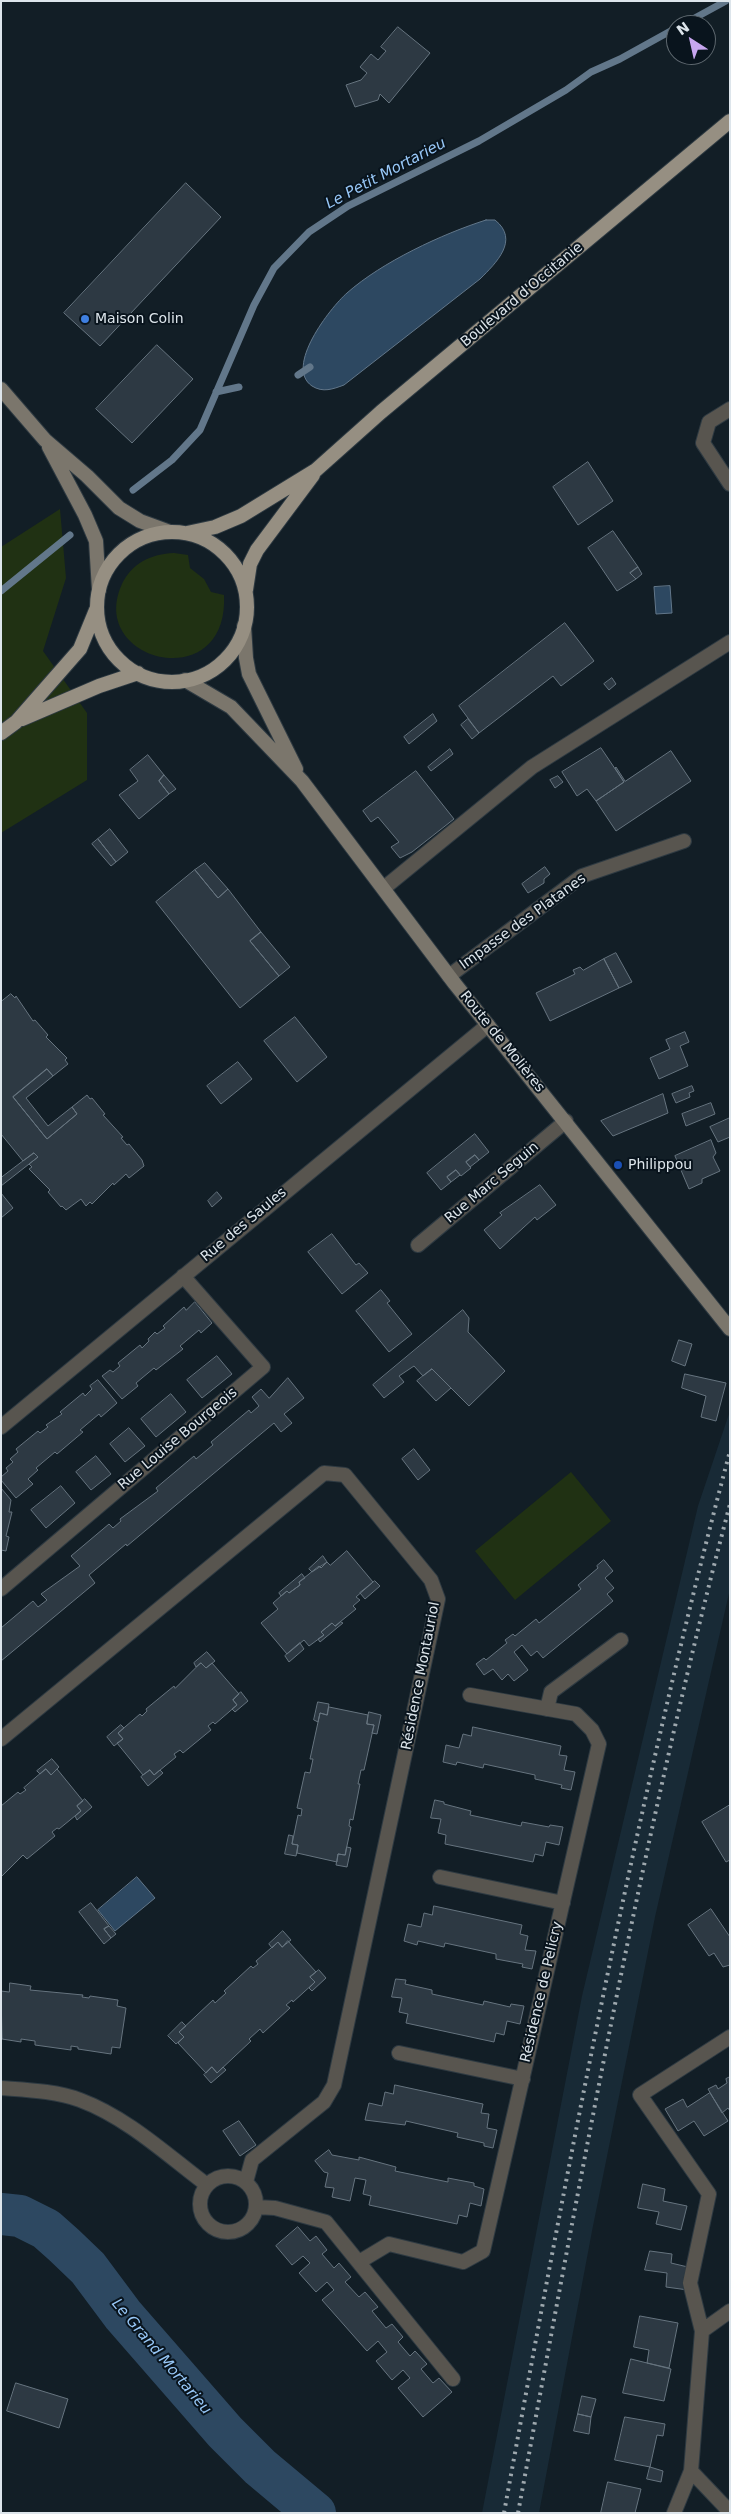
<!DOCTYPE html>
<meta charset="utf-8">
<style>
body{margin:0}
#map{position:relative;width:731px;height:2514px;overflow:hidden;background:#121e26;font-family:"DejaVu Sans",sans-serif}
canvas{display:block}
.frame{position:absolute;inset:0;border:2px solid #dde5eb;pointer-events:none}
.north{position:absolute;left:666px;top:15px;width:50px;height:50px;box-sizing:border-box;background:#09141d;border:1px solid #5e686f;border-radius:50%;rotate:325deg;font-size:14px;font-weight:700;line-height:20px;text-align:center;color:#dde5eb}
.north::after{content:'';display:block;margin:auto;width:18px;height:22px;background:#c7a6ef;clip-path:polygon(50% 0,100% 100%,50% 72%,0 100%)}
</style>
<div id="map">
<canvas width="731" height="2514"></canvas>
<div class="frame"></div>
<div class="north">N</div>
</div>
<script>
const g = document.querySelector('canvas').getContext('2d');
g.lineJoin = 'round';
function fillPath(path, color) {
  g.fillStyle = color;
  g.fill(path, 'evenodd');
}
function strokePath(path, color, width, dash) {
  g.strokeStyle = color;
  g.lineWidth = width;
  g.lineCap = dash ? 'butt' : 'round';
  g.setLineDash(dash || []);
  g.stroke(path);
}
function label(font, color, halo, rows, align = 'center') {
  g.font = font + ' "DejaVu Sans",sans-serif';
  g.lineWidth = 4;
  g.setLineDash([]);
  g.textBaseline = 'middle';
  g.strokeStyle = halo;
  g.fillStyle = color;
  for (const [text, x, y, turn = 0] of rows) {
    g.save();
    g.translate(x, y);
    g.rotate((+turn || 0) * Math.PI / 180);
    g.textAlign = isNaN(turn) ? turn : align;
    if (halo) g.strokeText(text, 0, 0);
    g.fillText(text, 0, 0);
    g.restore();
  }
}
fillPath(new Path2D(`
 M730 1411V1589L655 1917 592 2231 539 2513H482L582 1996 698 1506Z`), '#182a36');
fillPath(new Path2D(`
 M60 509 66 578 43 651 87 713V780L1 833V547Z
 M174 553 188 555 190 568 204 579 211 592 224 595C229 697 86 662 122 584 132 563 151 554 174 553Z
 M571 1472 611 1521 515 1600 475 1551Z`), '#203113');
const water = new Path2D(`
 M486 220H495C520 240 496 263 480 279L344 385C333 389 323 393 312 386 284 367 330 308 347 293 382 262 442 234 486 220Z
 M670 586 672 613 656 614 654 587Z
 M137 1877 155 1898 115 1931 98 1910Z`);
fillPath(water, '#2d4861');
strokePath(water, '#62778a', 1);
strokePath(new Path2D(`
 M682 25 726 1
 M298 375 310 367
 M216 392 239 387
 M133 490 172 460 200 430 254 305 274 268 309 232 348 206 479 141 566 90 591 72 620 59 676 28
 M1 591 70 535`), '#62778a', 7);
strokePath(new Path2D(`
 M1 2214 20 2216 46 2229 64 2245 88 2268 123 2315 225 2432 260 2467 315 2513`), '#2d4861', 42);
const building = new Path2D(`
 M398 27 430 53 389 103 380 94 378 100 355 107 346 85 361 80 367 73 360 67 371 54 378 60 386 51 381 47Z
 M186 183 221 217 100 346 64 313Z
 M157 345 193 379 132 443 96 409Z
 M588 462 613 501 578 525 553 487Z
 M613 531 638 567 630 573 636 579 617 591 588 548Z
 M638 567 642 574 636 579 630 573Z
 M565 623 594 661 561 686 553 676 479 733 459 706Z
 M612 678 616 684 609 690 604 684Z
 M433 714 437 721 409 744 404 737Z
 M468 719 479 733 472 739 461 725Z
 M601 748 624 782 596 801 587 789 577 796 562 772Z
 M450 749 453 754 431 771 428 767Z
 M671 751 691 781 616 831 596 801 624 782 615 768 616 767 625 781Z
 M148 755 164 775 159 781 169 794 139 819 119 795 138 781 130 770Z
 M416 771 454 819 412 852 400 858 391 847 399 842 378 817 371 822 363 811Z
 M164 775 176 789 169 794 159 781Z
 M558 776 563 782 555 788 550 780Z
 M110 829 128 852 116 862 98 839Z
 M98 839 116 862 111 866 92 844Z
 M205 863 228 889 218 898 195 870Z
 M545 867 550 874 544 879V883L528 893 522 884Z
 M195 870 218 898 228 889 261 932 250 941 279 976 240 1008 156 902Z
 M261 932 290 967 279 976 250 941Z
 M616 953 632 982 619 988 604 959Z
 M604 959 619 988 550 1021 536 993 575 974 573 970 580 967 583 970Z
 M11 994 15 998 16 996 33 1021 35 1020 48 1035 46 1037 67 1058 65 1060 68 1064 53 1076 47 1069 13 1097 47 1139 77 1114 72 1107 87 1095 90 1099 92 1098 105 1114 103 1115 123 1137 121 1138 127 1145 129 1144 142 1160 144 1166 129 1178 126 1174 114 1185 113 1183 92 1204 90 1202 86 1206 81 1199 66 1210 62 1206 61 1207 48 1192 50 1190 29 1169 32 1167 29 1164 38 1157 34 1153 23 1161 1 1134V1002Z
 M295 1017 327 1057 297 1082 264 1041Z
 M685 1032 689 1042 680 1046 688 1066 659 1079 650 1058 670 1049 666 1040Z
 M238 1062 252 1079 221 1104 207 1086Z
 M47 1069 53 1076 26 1098 48 1126 72 1107 77 1114 47 1139 13 1097Z
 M692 1086 694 1091 689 1093 690 1097 676 1103 672 1094Z
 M663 1094 668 1113 613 1136 601 1121Z
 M711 1103 715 1114 686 1126 682 1114Z
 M730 1118V1137L718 1142 710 1127Z
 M475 1134 489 1152 479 1160 475 1155 466 1162 471 1168 461 1176 456 1170 447 1177 451 1182 441 1190 427 1173Z
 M711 1140 716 1153 713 1157 720 1171 702 1179V1183L689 1189 675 1156Z
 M34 1153 38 1157 1 1186V1178Z
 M475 1155 479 1160 470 1167 466 1162Z
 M456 1170 460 1175 451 1182 447 1177Z
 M540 1185 556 1205 537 1220 535 1217 500 1249 484 1230 502 1215 500 1213Z
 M217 1192 222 1198 212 1207 208 1201Z
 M1 1193 13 1208 1 1218Z
 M332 1234 356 1265 359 1263 368 1273 342 1294 308 1252Z
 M381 1290 390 1301 387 1303 412 1334 389 1352 356 1311Z
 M195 1302 212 1323 201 1333 199 1330 180 1346 183 1349 156 1370 154 1368 136 1383 138 1386 122 1399 102 1376 110 1370 113 1372 120 1366 118 1363 140 1345 142 1348 149 1341 148 1339 155 1332 157 1334 165 1328 163 1326 184 1307 186 1310Z
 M463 1310 469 1318 468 1332 505 1371 469 1406 432 1369 423 1376 414 1366 399 1376 404 1382 384 1398 373 1385Z
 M679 1340 692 1344 685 1366 672 1361Z
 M217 1356 232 1374 202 1398 187 1380Z
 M432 1369 451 1388 436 1401 417 1381Z
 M685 1374 726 1383 716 1421 701 1417 706 1396 682 1388Z
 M288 1378 304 1398 284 1414 292 1423 281 1432 274 1423 127 1546 126 1544 89 1575 95 1583 1 1661V1628L33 1601 38 1607 47 1600 41 1594 80 1566 71 1556 109 1524 113 1528 121 1521 120 1519 158 1491 156 1488 194 1456 196 1459 213 1445 211 1442 249 1410 251 1413 259 1406 252 1397 261 1389 269 1398Z
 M98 1380 117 1403 101 1417 99 1414 80 1430 83 1432 57 1454 55 1452 36 1468 38 1470 28 1479 33 1484 16 1498 1 1480V1477L8 1471 6 1468 13 1462 10 1459 18 1452 16 1449 38 1431 40 1433 48 1427 46 1425 62 1414 60 1412 83 1393 85 1396 92 1389 90 1386Z
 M171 1394 186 1412 156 1437 141 1419Z
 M129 1428 145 1446 125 1462 110 1444Z
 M414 1449 430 1470 418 1480 402 1459Z
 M96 1456 111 1474 91 1490 76 1472Z
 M61 1486 75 1503 46 1528 31 1510Z
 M1 1488 11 1500 9 1512H12L6 1536 9 1537 6 1551 1 1550Z
 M347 1551 373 1582 356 1597 360 1600 353 1606 356 1609 335 1626 332 1623 321 1632 324 1635 309 1646 304 1640 287 1654 261 1623 278 1609 273 1603 281 1596 287 1591 289 1593 300 1585 299 1582 319 1566 321 1568 327 1562 330 1565Z
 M323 1556 327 1562 312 1572 309 1569Z
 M604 1560 613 1571 605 1578 614 1588 607 1594 613 1601 543 1658 537 1651 531 1656 522 1645 514 1652 528 1670 514 1681 508 1674 502 1680 493 1669 484 1675 476 1664 484 1658 486 1660 507 1643 505 1640 513 1634 515 1636 536 1619 539 1623 581 1589 578 1585 598 1568 597 1566Z
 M302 1574 305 1578 299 1582 300 1585 289 1593 287 1591 281 1596 279 1593Z
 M375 1581 380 1586 365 1599 360 1593Z
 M341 1622 343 1623 320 1642 318 1639 324 1635 321 1632 332 1623 335 1626Z
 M300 1643 304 1649 289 1662 285 1656Z
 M207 1652 215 1661 206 1668 201 1663 196 1667 194 1663Z
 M201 1663 206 1668 212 1663 239 1694 233 1700 237 1705 215 1724 213 1722 208 1726 211 1730 183 1753 180 1750 174 1754 176 1757 154 1775 150 1770 143 1775 117 1743 123 1739 118 1733 140 1714 142 1716 147 1711 146 1709 174 1686 175 1688Z
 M241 1692 248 1701 235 1712 232 1709 237 1705 233 1700Z
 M318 1702 329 1704 327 1715 320 1713 318 1722 314 1720Z
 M329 1707 368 1715 367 1724 374 1725 364 1770H361L358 1784H360L353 1820 350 1819 349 1826 351 1827 345 1855 338 1854 337 1862 297 1853 298 1845 292 1844 298 1815 301 1816 302 1809 297 1808 305 1772 310 1773 313 1759H310L320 1713 327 1715Z
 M369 1712 381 1715 377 1734 372 1733 374 1725 367 1724Z
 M121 1725 124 1728 118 1733 123 1739 114 1746 107 1737Z
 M473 1727 561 1746 559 1755 567 1756 564 1770 575 1772 571 1790 561 1788 562 1785 535 1779V1775L484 1764 483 1768 457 1762 456 1765 443 1762 446 1745 459 1748 463 1734 471 1736Z
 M52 1759 59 1767 51 1775 46 1769 40 1774 37 1771Z
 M46 1769 51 1775 57 1769 83 1801 77 1806 81 1811 59 1829 57 1828 52 1832 55 1836 27 1859 23 1855 1 1877V1806L18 1792 20 1794 26 1790 24 1788Z
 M150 1770 154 1775 160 1770 163 1773 148 1786 141 1777Z
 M85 1799 92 1807 77 1820 75 1816 81 1811 77 1806Z
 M435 1800 444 1802V1804L471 1811 470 1815 521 1826 522 1822 549 1827 550 1825 563 1827 559 1845 546 1842 543 1856 535 1854 533 1862 445 1844 446 1835 438 1833 441 1819 431 1818Z
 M730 1805V1860L726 1862 702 1822Z
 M289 1835 293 1836 292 1844 298 1845 296 1856 285 1854Z
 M347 1847 351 1848 347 1867 336 1865 338 1854 345 1855Z
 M91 1903 109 1926 104 1929 111 1938 104 1944 79 1912Z
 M434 1906 522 1925 520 1934 528 1936 525 1950 536 1951 532 1969 522 1967 523 1964 496 1959V1954L445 1943 444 1947 418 1941 417 1945 404 1941 408 1924 421 1927 424 1913 432 1915Z
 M711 1909 730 1937V1965L723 1967 714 1953 709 1956 688 1925Z
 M109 1926 116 1934 111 1938 104 1929Z
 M283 1931 291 1940 282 1947 278 1942 272 1948 269 1944Z
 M288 1941 316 1972 310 1977 315 1982 293 2002 292 2000 286 2005 290 2008 263 2033 260 2029 249 2039 251 2041 217 2073 212 2067 206 2073 178 2043 184 2037 179 2032 213 2000 215 2003 226 1993 224 1991 251 1966 253 1968 258 1964 256 1961 278 1942 282 1947Z
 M319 1970 326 1978 312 1991 309 1988 315 1982 310 1977Z
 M396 1979 406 1980 405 1984 432 1990V1994L483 2005 484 2001 510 2007 511 2004 524 2006 520 2024 507 2021 504 2035 496 2033 494 2042 406 2023 408 2014 399 2012 402 1998 392 1997Z
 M10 1983 31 1986 30 1990 83 1995 82 1997 89 1998 90 1996 118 2000 117 2006 126 2008 120 2048 112 2047 111 2054 78 2049V2047L71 2046V2050L35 2045V2041L21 2039V2042L2 2039 1 1991 9 1992Z
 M182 2022 186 2026 179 2032 184 2037 176 2044 168 2036Z
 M212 2067 217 2073 223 2067 226 2070 211 2083 204 2075Z
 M730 2077V2111L728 2108 722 2113 708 2089 716 2085 718 2089 727 2083 726 2079Z
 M395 2085 483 2104 481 2113 489 2114 487 2128 497 2130 493 2148 484 2146V2143L457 2137 458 2133 406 2121 405 2125 365 2120 369 2103 382 2106 385 2092 393 2094Z
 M710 2093 728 2121 704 2136 694 2121 678 2131 665 2109 683 2099 687 2107Z
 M239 2121 256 2145 240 2156 223 2131Z
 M329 2150 332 2155 359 2160V2157L396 2167 395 2171 448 2182V2178L474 2183V2186L484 2189 481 2206 470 2203 467 2217 459 2215 457 2224 369 2205 371 2196 363 2194 366 2180 355 2178 350 2201 332 2197 334 2188 325 2187 328 2173 324 2172 315 2161Z
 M643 2184 665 2189 663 2201 687 2206 681 2230 656 2224 659 2212 638 2208Z
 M298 2227 310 2241 316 2236 327 2250 322 2254 334 2268 339 2263 351 2277 345 2282 359 2297 365 2292 378 2307 372 2311 386 2328 392 2324 403 2337 398 2342 410 2356 415 2351 427 2364 421 2369 433 2383 439 2378 452 2392 423 2417 398 2388 410 2378 403 2370 392 2380 376 2361 387 2352 378 2341 367 2351 322 2300 334 2290 327 2282 316 2292 299 2273 310 2263 303 2256 292 2265 276 2246Z
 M650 2251 672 2254 671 2263 692 2268 688 2290 666 2287 667 2273 645 2270Z
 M640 2316 678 2323 669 2368 647 2363 649 2350 634 2347Z
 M631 2359 671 2369 664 2401 623 2393Z
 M16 2383 68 2399 59 2428 7 2411Z
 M582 2396 596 2399 591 2417 578 2414Z
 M578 2414 591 2417 589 2434 574 2431Z
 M625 2417 665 2424 663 2436 657 2435 650 2467 615 2460Z
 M650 2467 663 2471 661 2482 647 2479Z
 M608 2482 641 2489 635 2513H601Z`);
fillPath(building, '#2d3943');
strokePath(building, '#66747f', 1);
const service = new Path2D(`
 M449 976 582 876 684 841`);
const minor = new Path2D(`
 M730 409 709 422 703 443 730 484
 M384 888 532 767 730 642
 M418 1245 566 1121
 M1 1427 488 1025
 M1 1589 263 1367 183 1276
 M547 1709 551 1692 621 1640
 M1 1739 324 1473 345 1475 431 1580 438 1599 334 2085 324 2102 252 2160 246 2182
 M440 1877 563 1903
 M399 2053 523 2079
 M1 2088C27 2090 56 2091 80 2100 128 2118 167 2155 207 2185
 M200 2204a28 28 0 1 1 56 0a28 28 0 1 1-56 0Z
 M256 2207 275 2208 326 2222 453 2379
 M359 2262 389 2244 463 2262 483 2251 599 1744 592 1730 576 1714 470 1695
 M730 2311 702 2331 691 2471 730 2512
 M702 2331 690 2283 709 2194 640 2095 730 2037
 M674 2513 691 2471`);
const secondary = new Path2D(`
 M1 389 45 440 87 476 119 508 140 521 170 532
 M49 447 85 515 96 541 99 590
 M244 626 246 658 249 674 296 769
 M185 680 231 707 302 781 455 984 730 1329`);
const primary = new Path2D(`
 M97 607a75 75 0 1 1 150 0a75 75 0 1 1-150 0Z
 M187 533 215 527 241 516 316 470 381 412 730 121
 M246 590 250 564 257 550 313 475
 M22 719 99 686 138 673
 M1 733 16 722 80 649 96 610`);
strokePath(service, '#2e3a42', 16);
strokePath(minor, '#2e3a42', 16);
strokePath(secondary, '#2e3a42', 16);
strokePath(primary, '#2e3a42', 16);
strokePath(service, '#58554f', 14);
strokePath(minor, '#58554f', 14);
strokePath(secondary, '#7b766c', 14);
strokePath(primary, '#968f82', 14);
strokePath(new Path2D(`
 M504 2513C569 2157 637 1800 730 1451
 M518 2513C581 2175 642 1836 730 1504`), '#9ea8ae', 4, [2.5, 5]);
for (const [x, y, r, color] of [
 [85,319,5,"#3f7fe0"],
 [618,1165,5,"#1a4fb4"]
]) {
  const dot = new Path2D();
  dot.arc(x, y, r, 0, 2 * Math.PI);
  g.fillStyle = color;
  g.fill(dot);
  strokePath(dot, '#09141d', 2);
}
label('14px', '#dde5eb', '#09141d', [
 ["Boulevard d'Occitanie",522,295,-40],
 ["Impasse des Platanes",523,922,-36],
 ["Route de Molières",502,1042,51],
 ["Rue Marc Seguin",492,1183,-40],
 ["Rue des Saules",244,1225,-40],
 ["Rue Louise Bourgeois",178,1439,-40],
 ["Résidence Montauriol",421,1676,-79],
 ["Résidence de Pelicry",542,1992,-77]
]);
label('14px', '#dde5eb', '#09141d', [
 ["Maison Colin",95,319],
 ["Philippou",628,1165]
], 'left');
label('italic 15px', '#98c8f8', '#09141d', [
 ["Le Petit Mortarieu",386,174,-28],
 ["Le Grand Mortarieu",161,2357,50]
]);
</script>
